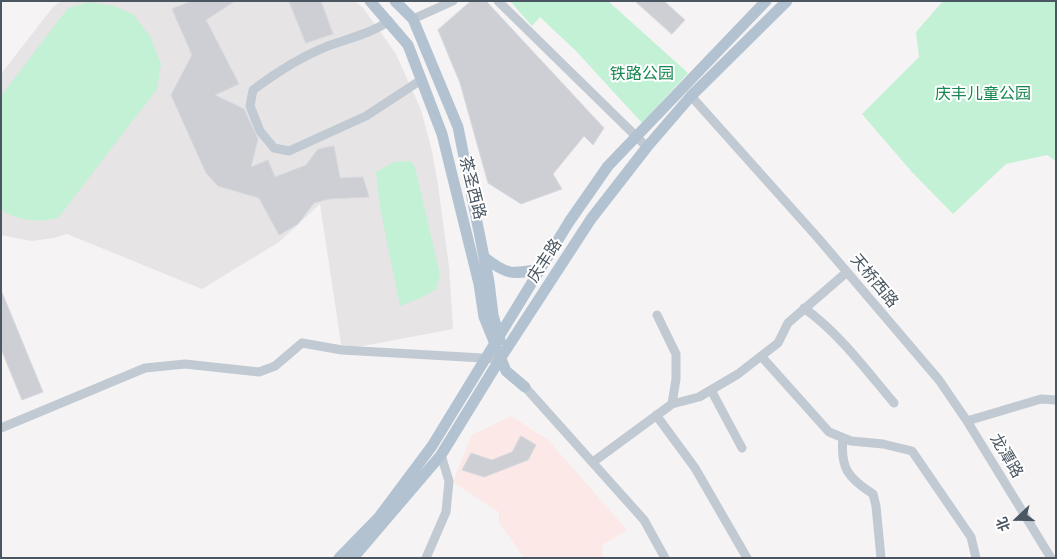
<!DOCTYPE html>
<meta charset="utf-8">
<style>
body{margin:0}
#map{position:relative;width:1057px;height:559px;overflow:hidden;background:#f5f3f3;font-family:"Noto Sans","Noto Sans SC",sans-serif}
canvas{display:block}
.frame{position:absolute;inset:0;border:2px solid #4a5661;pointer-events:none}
.north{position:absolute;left:992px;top:494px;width:50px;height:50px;-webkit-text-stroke:4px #fff;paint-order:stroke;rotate:249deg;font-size:14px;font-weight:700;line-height:20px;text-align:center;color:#4a5661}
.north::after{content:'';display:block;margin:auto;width:18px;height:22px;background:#4a5661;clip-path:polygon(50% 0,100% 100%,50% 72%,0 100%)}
</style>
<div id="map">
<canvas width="1057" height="559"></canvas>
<div class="frame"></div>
<div class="north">北</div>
</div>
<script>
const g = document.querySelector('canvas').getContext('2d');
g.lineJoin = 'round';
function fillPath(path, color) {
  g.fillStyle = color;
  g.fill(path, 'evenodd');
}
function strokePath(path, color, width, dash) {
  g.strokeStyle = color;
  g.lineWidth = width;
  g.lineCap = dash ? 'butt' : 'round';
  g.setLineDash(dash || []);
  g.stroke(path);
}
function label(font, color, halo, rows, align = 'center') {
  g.font = font + ' "Noto Sans","Noto Sans SC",sans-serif';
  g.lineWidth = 4;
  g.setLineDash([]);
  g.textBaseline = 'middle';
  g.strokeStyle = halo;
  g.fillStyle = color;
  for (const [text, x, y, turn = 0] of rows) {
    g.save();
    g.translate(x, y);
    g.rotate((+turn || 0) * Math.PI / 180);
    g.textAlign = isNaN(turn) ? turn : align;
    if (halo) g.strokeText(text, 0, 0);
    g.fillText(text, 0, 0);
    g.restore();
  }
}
fillPath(new Path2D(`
 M61 1H355L364 9 396 54 421 110 432 151 438 185 449 267 453 329 342 350 320 204 279 242 202 289 67 234 54 238 32 241 1 235V74L53 7Z`), '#e6e4e5');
fillPath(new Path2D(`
 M511 416 548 440 627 530 602 545 603 558H524L499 522V512L453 482 472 435Z`), '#fce8e6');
fillPath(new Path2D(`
 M510 1H608L688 73 642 123 576 51 540 17 532 26Z
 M943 1H1056V161L1047 155 1006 164 953 214 911 171 862 114 919 57 916 32Z
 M89 2 114 6 133 14 150 36 161 64 157 89 58 218C38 223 19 221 1 210V96L68 8Z
 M410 161 415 167 440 275 436 289 423 297 400 306 380 207 376 172 394 162Z`), '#c3f1d5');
const building = new Path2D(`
 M192 1H235L206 20 239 84 215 95 244 109 258 139 251 167 268 160 275 177 306 165 318 149 334 146 340 178 363 177 369 197 329 199 314 203 298 224 279 235 259 198 218 186 206 173 171 95 192 55 172 9Z
 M289 1H321L333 34 306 43Z
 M471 1H486L604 128 593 145 584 136 553 174 562 189 521 204 488 183 460 83 438 30Z
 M635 1H664L685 20 672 34Z
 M1 290 43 392 22 400 1 349Z
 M521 436 536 445 528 460 484 477 462 470 471 453 492 460 512 452Z`);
fillPath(building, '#cdcfd5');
strokePath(building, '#d7d9de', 1);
strokePath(new Path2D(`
 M498 1 647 147
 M413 19 453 1
 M389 21C370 34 349 38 328 46 300 57 277 72 253 90L250 106 260 131 274 148 289 151 366 116 421 80
 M691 96 818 238 939 380 967 421 1041 399 1056 400
 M804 308C840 334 866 370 894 403
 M657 315 676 354V379L672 404
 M761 356 829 432 851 441 883 444 912 451 971 537 976 558
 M525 387 644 520 665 558
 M711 390 742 448
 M656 415 695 468 747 558
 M967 421 1051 558
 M1 428 145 368 185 364 259 372 275 366 302 343 342 350 500 359
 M843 438C840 468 848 478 873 494L876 506 881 558
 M593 462 672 404 699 397 738 374 778 343 788 323 847 272
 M426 558 446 512 449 481 441 455`), '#c1cad2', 9);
strokePath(new Path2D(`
 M370 1 408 45 442 134 479 284 484 317 506 371 525 387
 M395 1 413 19 458 127 489 282 493 315 500 340
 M484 257C508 276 512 274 541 269
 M339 558 379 517 432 446 569 222 608 166 766 1
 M353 558 441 455 500 359 591 219 647 147 691 96 787 1`), '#b3c2d1', 11);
label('16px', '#17864f', '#fff', [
 ["铁路公园",642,74],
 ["庆丰儿童公园",983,94]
]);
label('16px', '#4a5661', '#fff', [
 ["茶圣西路",472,188,76],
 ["庆丰路",545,261,-57],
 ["天桥西路",874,281,50],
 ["龙潭路",1006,456,59]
]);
</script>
